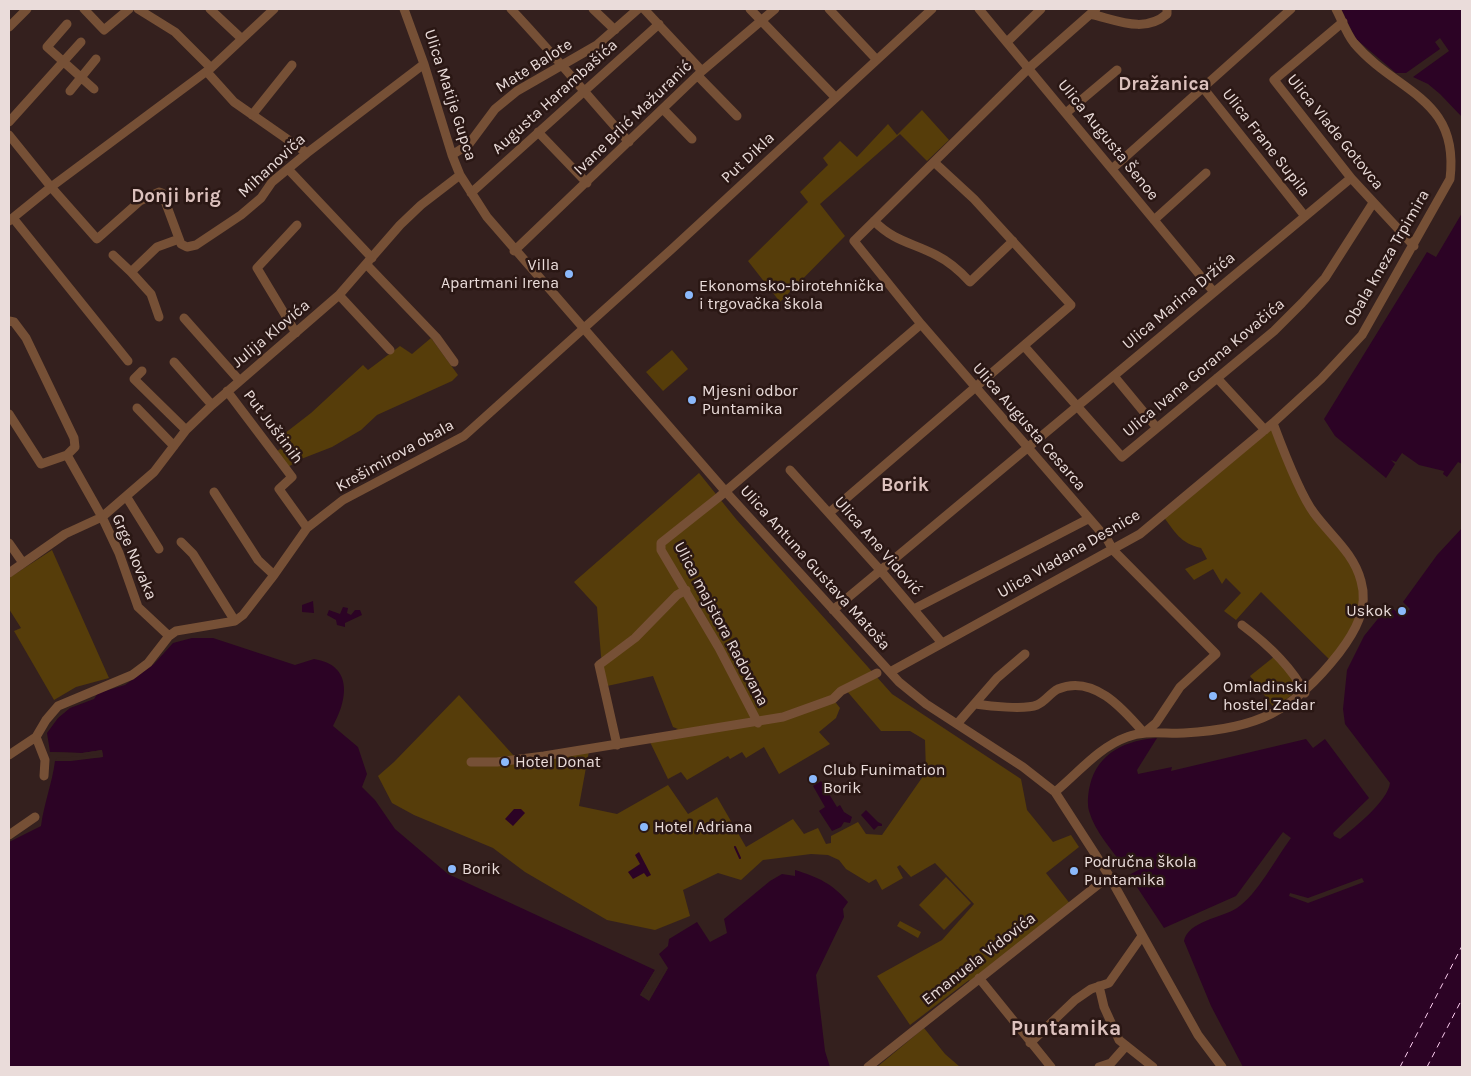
<!DOCTYPE html>
<meta charset="utf-8">
<style>
body{margin:0}
#map{position:relative;width:1471px;height:1076px;overflow:hidden;background:#34201e;font-family:Karla,sans-serif}
canvas{display:block}
.frame{position:absolute;inset:0;border:10px solid #eadcda;pointer-events:none}
</style>
<div id="map">
<canvas width="1471" height="1076"></canvas>
<div class="frame"></div>
</div>
<script>
const g = document.querySelector('canvas').getContext('2d');
g.lineJoin = 'round';
function fillPath(path, color) {
  g.fillStyle = color;
  g.fill(path, 'evenodd');
}
function strokePath(path, color, width, dash) {
  g.strokeStyle = color;
  g.lineWidth = width;
  g.lineCap = dash ? 'butt' : 'round';
  g.setLineDash(dash || []);
  g.stroke(path);
}
function label(font, color, halo, rows, align = 'center') {
  g.font = font + ' Karla,sans-serif';
  g.lineWidth = 5;
  g.setLineDash([]);
  g.textBaseline = 'middle';
  g.strokeStyle = halo;
  g.fillStyle = color;
  for (const [text, x, y, turn = 0] of rows) {
    g.save();
    g.translate(x, y);
    g.rotate((+turn || 0) * Math.PI / 180);
    g.textAlign = isNaN(turn) ? turn : align;
    if (halo) g.strokeText(text, 0, 0);
    g.fillText(text, 0, 0);
    g.restore();
  }
}
fillPath(new Path2D(`
 M922 110 949 140 927 161 900 134 820 204 845 236 780 302 748 261 808 202 800 192 828 165 823 158 840 141 857 157 888 124 897 135Z
 M431 338 458 375 452 381 377 415 361 430 332 447 296 461 280 437 311 413 363 365 368 370 400 346 412 354Z
 M672 350 688 369 663 391 646 372Z
 M1273 423 1308 504 1353 561 1363 608 1332 662 1261 592 1236 620 1224 611 1241 593 1226 578 1222 584 1213 569 1194 580 1185 569 1207 559 1201 548C1180 543 1175 532 1163 516Z
 M282 448 293 464 288 467 277 451Z
 M699 473 736 519 892 694 1021 779 1027 810 1053 842 1071 835 1079 847 1046 873 1071 905 972 984 969 980 910 1025 877 976 942 940 974 904 935 863 911 877 900 865 897 867 903 878 882 890 876 879 869 883 846 869 839 860 828 855 811 854 763 860 741 880 718 873 683 890 690 916 655 930 607 920 525 872 493 848 414 815 392 803 378 776 394 762 459 695 514 756 589 751 579 806 617 814 668 785 688 814 717 797 746 847 793 819 804 834 818 828 826 844 831 843V836L858 822 866 834 882 835 926 772 925 740 910 731H881L846 690 833 699 840 708 836 718 819 732 830 744 779 774 764 747 746 758 742 752 730 759 728 756 687 780 681 772 668 779 649 740 678 729 673 727 653 676 607 686 601 656 597 607 574 582Z
 M52 550 109 678 76 687 54 700 14 631 21 628 9 609V578Z
 M1275 656 1300 689 1274 708 1250 676Z
 M946 877 971 903 944 930 919 905Z
 M900 921 921 932 918 938 897 926Z
 M924 1028 945 1054 960 1067H877Z`), '#563d0a');
fillPath(new Path2D(`
 M1341 9H1462V117L1440 94 1428 84 1413 77 1449 51 1440 38 1435 42 1440 49 1406 73H1396L1356 39Z
 M1462 213V464L1458 462 1447 477 1443 474 1444 471 1419 465 1402 453 1396 462 1391 460 1395 464 1386 478 1335 436 1324 419 1427 252 1436 257Z
 M1462 528V1067H1243L1211 1006 1184 941C1188 921 1222 918 1237 908 1257 895 1276 858 1291 838L1283 832 1236 896 1164 928 1129 875 1144 867 1140 860 1124 867C1112 850 1095 832 1089 811 1087 803 1088 793 1090 785 1098 752 1127 740 1157 738L1137 770 1138 774 1172 767 1171 771 1306 739 1313 748 1325 739 1369 798 1333 833 1334 836 1340 839C1354 828 1388 801 1390 783L1345 724 1343 709 1347 670 1364 636 1389 605 1402 617 1410 609 1403 602 1437 555Z
 M313 601 314 613 302 612V605Z
 M343 607 348 608 347 613 351 615 355 610H360L362 615 345 623V627L337 625 336 620 327 615 329 610 340 614Z
 M192 638H213L295 665 314 659C353 665 348 699 333 726L358 747 367 774 362 787 375 800 395 829 448 874 655 970 640 995 649 1000 668 968 659 954 668 946 669 939 697 922 710 942 727 933 724 919 770 881 782 874 795 876V870C818 877 833 884 848 902L843 909 844 917 816 975 825 1051 830 1067H9V842L41 826C44 803 52 784 55 761L103 757 102 750 82 753 50 752 47 733 58 718 70 708 94 699 98 693 125 685 154 664 173 643Z
 M821 781 837 807 840 805 844 812 852 817 850 823 844 822 841 827 832 831 819 811 825 807 813 786Z
 M514 809H521L525 813 513 826 505 819Z
 M866 810 878 822 882 824V826H878L874 830 861 815Z
 M639 852 651 875 647 877 644 873 633 879 628 872 640 864 635 855Z`), '#2c0325');
fillPath(new Path2D(`
 M102 750 103 757 71 761H55L57 758 100 755V753L82 755H51L50 752 82 753Z
 M1362 878 1364 882 1308 903 1289 896 1290 893 1308 898Z
 M668 968 649 1001 640 995 655 970H657L643 994 648 997 665 969Z`), '#34201e');
strokePath(new Path2D(`
 M735 847 740 858`), '#2c0325', 2);
strokePath(new Path2D(`
 M1400 1067 1462 946
 M1427 1067 1462 999`), '#fbcdef', 1, [6, 5]);
strokePath(new Path2D(`
 M84 9 104 30 129 9
 M138 9 175 32 211 68
 M210 9 242 39
 M274 9 211 68 51 187 97 239 140 201 159 192 162 193 181 244 187 247 196 245 241 215 261 198 272 182 307 153 424 64
 M404 9 424 64 452 155 460 175 487 217 726 492 899 682 926 704 1023 767 1055 792 1108 874 1198 1035 1222 1067
 M511 9C552 52 589 98 629 142
 M593 9 615 30
 M644 9 702 71
 M750 9 835 97
 M829 9 876 59
 M979 9 1213 291
 M1090 14C1117 20 1144 34 1167 14V9
 M1343 22 1274 80 1351 178 1414 246
 M67 24 47 47 94 89
 M9 27 27 9
 M1007 42 1041 9
 M207 72 234 102 307 153
 M698 76 737 116
 M1204 89 1304 215
 M70 91 96 59
 M663 109 692 139
 M1066 113 1117 70
 M252 115 292 65
 M9 122 81 42
 M538 132 587 183
 M9 135 51 187 9 221
 M452 155 469 144 495 109 517 91 597 45 638 9
 M1113 168 1291 9
 M288 169 372 258
 M471 193 659 24
 M13 218 128 361
 M1154 220 1206 173
 M874 221C895 242 911 242 936 255 950 262 960 271 970 282L1013 241
 M514 251 702 71 775 9
 M113 255 131 272 157 247 179 239
 M367 265 436 337 454 362
 M131 272 151 294 159 317
 M339 295 390 350
 M184 318 239 380
 M9 321 14 322 26 338 74 438 75 447 67 455 41 464 9 414
 M296 333 257 268 297 225
 M1024 346 1122 457 1274 331 1302 303 1325 278 1373 203
 M174 362 212 405
 M142 371 134 379 186 430
 M1114 376 1157 428
 M1217 378 1265 430
 M227 391 292 477 279 489 307 528
 M137 408 174 446
 M67 455 102 517 119 553 138 607 169 636
 M790 470 881 571 942 643
 M214 492 258 560 274 575
 M126 496 159 549
 M829 513 1071 305 974 199 935 163
 M181 542 193 554 235 621
 M9 543 23 563
 M9 573 65 534 102 517 154 472 186 430 212 405 339 295 400 225 421 205 460 175
 M914 609 1088 519
 M833 610 1351 178
 M1242 625C1266 643 1291 666 1305 693
 M890 672 1140 534 1273 423 1321 379 1362 335 1450 179C1460 97 1396 93 1354 43 1346 33 1342 20 1336 9
 M975 704C989 706 1025 710 1037 705 1045 702 1050 693 1058 689 1094 674 1124 710 1144 733L1156 723 1180 687 1216 654 1113 550 1107 539 921 324 854 241 1029 68 1096 9
 M758 723 719 648 661 550V543L719 497 921 324
 M957 724 997 678 1025 654
 M36 737 45 760 44 776
 M617 745 599 665 635 638 677 595 686 590
 M9 755 36 737 46 720 58 706 132 675 148 663 169 636 176 631 235 621 243 615 274 575 307 528 343 500 464 436 673 248 932 9
 M471 762H497L544 756 783 717 833 699 841 691 877 673
 M1055 792C1078 773 1099 747 1127 737 1145 730 1165 734 1184 733 1257 729 1293 712 1339 653 1355 632 1369 608 1361 581 1354 553 1330 535 1314 513 1299 493 1282 447 1273 423
 M9 835 35 817
 M979 978 1051 1067
 M1099 986 1104 1007 1119 1040 1153 1067
 M1030 1043 1075 1000 1091 989 1109 983 1142 936
 M868 1067 1109 876
 M1099 1067 1111 1063 1126 1046`), '#765036', 9);
for (const [x, y, r, color] of [
 [569,274,5,"#8bb9fc"],
 [689,295,5,"#8bb9fc"],
 [692,400,5,"#8bb9fc"],
 [1402,611,5,"#8bb9fc"],
 [1213,696,5,"#8bb9fc"],
 [505,762,5,"#8bb9fc"],
 [813,779,5,"#8bb9fc"],
 [644,827,5,"#8bb9fc"],
 [452,869,5,"#8bb9fc"],
 [1074,871,5,"#8bb9fc"]
]) {
  const dot = new Path2D();
  dot.arc(x, y, r, 0, 2 * Math.PI);
  g.fillStyle = color;
  g.fill(dot);
  strokePath(dot, '#2a1714', 2);
}
label('16px', '#eadcda', '#2a1714', [
 ["Mate Balote",534,66,-32],
 ["Ulica Matije Gupca",450,95,72],
 ["Augusta Harambašića",555,97,-42],
 ["Ivane Brlić Mažuranić",633,118,-44],
 ["Ulica Vlade Gotovca",1335,132,51],
 ["Ulica Augusta Šenoe",1108,140,51],
 ["Ulica Frane Supila",1266,143,52],
 ["Put Dikla",748,158,-43],
 ["Mihanoviča",272,166,-43],
 ["Obala kneza Trpimira",1387,258,-60],
 ["Ulica Marina Držića",1179,301,-40],
 ["Julija Klovića",271,334,-40],
 ["Ulica Ivana Gorana Kovačića",1204,368,-40],
 ["Put Juštinih",273,427,53],
 ["Ulica Augusta Cesarca",1029,427,49],
 ["Krešimirova obala",395,456,-29],
 ["Ulica Ane Vidović",878,546,49],
 ["Ulica Vladana Desnice",1069,554,-30],
 ["Grge Novaka",134,557,67],
 ["Ulica Antuna Gustava Matoša",815,568,48],
 ["Ulica majstora Radovana",721,624,62],
 ["Emanuela Vidovića",979,959,-38]
]);
label('16px', '#eadcda', '#2a1714', [
 ["Villa",559,265,"right"],
 ["Apartmani Irena",559,283,"right"],
 ["Ekonomsko-birotehnička",699,286],
 ["i trgovačka škola",699,304],
 ["Mjesni odbor",702,391],
 ["Puntamika",702,409],
 ["Uskok",1392,611,"right"],
 ["Omladinski",1223,687],
 ["hostel Zadar",1223,705],
 ["Hotel Donat",515,762],
 ["Club Funimation",823,770],
 ["Borik",823,788],
 ["Hotel Adriana",654,827],
 ["Područna škola",1084,862],
 ["Puntamika",1084,880],
 ["Borik",462,869]
], 'left');
label('bold 19px', '#dcc1bd', '#2a1714', [
 ["Dražanica",1164,85],
 ["Donji brig",176,197],
 ["Borik",905,486]
]);
label('bold 21px', '#dcc1bd', '#2a1714', [
 ["Puntamika",1066,1029]
]);
</script>
